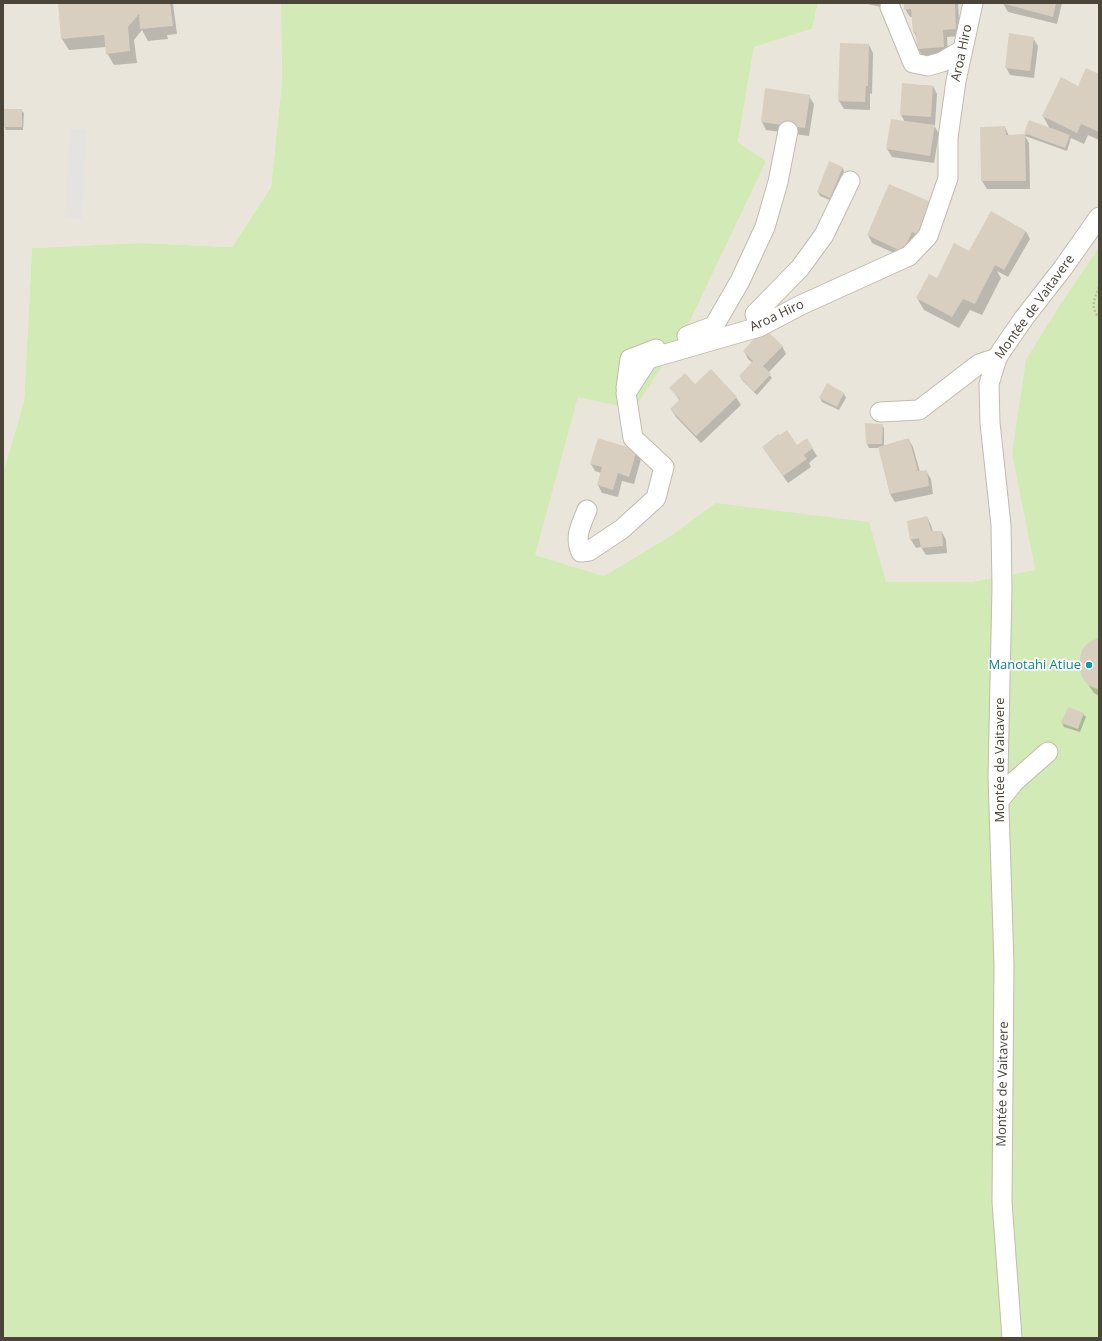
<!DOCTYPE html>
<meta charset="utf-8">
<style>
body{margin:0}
#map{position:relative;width:1102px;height:1341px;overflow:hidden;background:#f6f3ec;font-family:"Open Sans",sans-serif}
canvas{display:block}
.frame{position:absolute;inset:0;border:4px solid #4b4439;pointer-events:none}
</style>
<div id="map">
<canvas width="1102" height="1341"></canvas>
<div class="frame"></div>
</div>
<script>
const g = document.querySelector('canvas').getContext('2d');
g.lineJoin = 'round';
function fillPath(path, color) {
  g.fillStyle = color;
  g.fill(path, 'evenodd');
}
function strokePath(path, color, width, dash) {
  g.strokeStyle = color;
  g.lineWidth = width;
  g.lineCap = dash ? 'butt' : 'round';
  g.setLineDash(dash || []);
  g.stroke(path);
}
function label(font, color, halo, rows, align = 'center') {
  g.font = font + ' "Open Sans",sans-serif';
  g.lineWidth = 3.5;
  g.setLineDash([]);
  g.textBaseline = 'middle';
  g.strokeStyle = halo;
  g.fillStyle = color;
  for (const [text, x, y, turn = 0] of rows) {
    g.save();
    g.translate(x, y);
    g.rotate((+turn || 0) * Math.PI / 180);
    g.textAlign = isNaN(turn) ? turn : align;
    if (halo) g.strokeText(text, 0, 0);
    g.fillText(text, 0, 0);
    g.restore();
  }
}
fillPath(new Path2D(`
 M3 3H281L282 81 271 187 232 247 140 243 32 248 24 401 3 473Z
 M818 3H1099V247L1063 300 1012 454 1035 570 970 582H886L715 503 672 535 604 576 534 555 578 397 766 161 738 142 754 47 812 29Z`), '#eae5da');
fillPath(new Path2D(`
 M281 3H818L812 29 754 47 738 142 766 161 685 331 634 409 578 397 535 555 604 576 672 535 715 503 869 522 886 582H970L1035 570 1012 454 1026 360 1063 300 1099 247V1338H3V473L24 401 32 248 140 243 232 247 271 187 282 81Z`), '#d2eab5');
fillPath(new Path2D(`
 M70 129H86L82 219 65 218Z`), '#e5e3e0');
fillPath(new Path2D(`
 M59 3H173L177 34 167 35 168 39 148 41 142 30 134 40 137 63 114 65 107 53 106 47 69 50 62 39Z
 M863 3H901L899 11Z
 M905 3H958L960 36 947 37 948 55 922 56 918 48 917 38 914 32 912 17H910L905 9Z
 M1003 3H1062L1057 24 1008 12Z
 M1033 38 1038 46 1034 78 1010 75 1006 67Z
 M869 45 873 53 872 94 870 93V110L844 109 839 101Z
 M1099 75V140L1088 135 1084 144 1071 138 1067 151 1025 136 1029 143 1030 189H987L982 181 1005 127 1009 136 1026 135 1025 133 1050 129 1043 116 1079 87Z
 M903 84 933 86 937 94 935 125H934L939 134 934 163 892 157 887 149 905 122 901 115Z
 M809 96 814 104 809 136 766 130 762 122Z
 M21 110 24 113 23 130H6L4 126Z
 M842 167 844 171 832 201 820 196 818 192Z
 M932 204 907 259 872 243 868 235Z
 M1026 231 1030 239 1008 277 997 271 1001 278 982 315 970 310 959 328 924 310 917 298 937 279 972 254Z
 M782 346 786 354 768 373 772 378 757 395 742 380 740 376 753 363 748 359 744 351Z
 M695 385 736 397 741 405 701 443 676 417 671 409 680 401 671 388Z
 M844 394 846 398 839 410 822 402 820 398Z
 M866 424 882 425 884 428V446L909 440 913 447 920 472 926 471 931 479 933 494 895 502 890 494 879 448H869L867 444Z
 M807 440 817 456 809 463 811 467 788 483 768 455 797 447Z
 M637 451 641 459 634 484 622 481 618 497 602 493 598 485 601 473 595 471 591 464Z
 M927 517 931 525 933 532H942L946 540 947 553 926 555 921 547 916 548 911 540 908 522Z
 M1099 639V696L1094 693 1087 683Z
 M1083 714 1086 717 1080 732 1064 727 1062 723Z`), '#0003');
fillPath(new Path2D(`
 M58 3H170L173 26 140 29 139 14 128 27 130 51 106 54 104 35 61 39Z
 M904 3H955L956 29 943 30 944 47 917 49 916 32H913L911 9 904 10Z
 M1001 3H1056L1053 17Z
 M1009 33 1034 37 1030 71 1005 68Z
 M840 43 869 44 868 86H866L865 102 838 101Z
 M1086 68 1099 74V132L1081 124 1077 133 1042 116 1061 77 1078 86Z
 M902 83 933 86 931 117 900 115Z
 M765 88 810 95 805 128 761 122Z
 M4 109H22V127H3Z
 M891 119 935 125 930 156 886 149Z
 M1029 120 1070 135 1065 148 1024 133Z
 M1005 126 1006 135 1025 134 1026 181H981L980 127Z
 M829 161 843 167 830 198 817 192Z
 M889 184 933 203 919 235 912 232 903 252 867 235Z
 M991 211 1026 231 1004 270 995 265 975 304 963 299 952 317 916 298 929 274 937 278 954 243 969 251Z
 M764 328 783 346 763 366 771 374 754 392 739 376 753 361 743 351Z
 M711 369 737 397 696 436 670 409 680 399 669 388 685 373 695 384Z
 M827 383 844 393 837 407 819 398Z
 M865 423 883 424 882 444H866Z
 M787 430 797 445 807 438 813 448 804 455 807 459 783 476 762 447 778 434 780 435Z
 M598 438 637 450 629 477 618 473 613 490 597 485 602 467 590 464Z
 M909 438 918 471 927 470 929 486 890 494 878 447Z
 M927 516 931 531H942L943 546 921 548 919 538 910 540 907 521Z
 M1099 638V690L1088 685 1084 680 1081 675 1079 662 1082 650 1086 645 1091 641Z
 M1068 707 1084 713 1078 729 1061 723Z`), '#d8cfc1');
const minor = new Path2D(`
 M890 7 913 63 928 66 942 62 962 50
 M759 327 755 314 800 268 824 235 850 181
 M687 336 714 326 740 281 765 227 778 182 788 131
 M626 388 630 359 656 349
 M880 412 919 410 979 364 997 358
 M587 510C581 525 574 537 581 552L589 551 622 529 656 498 664 467 633 438 626 393 648 359 759 327 801 305 909 256 928 236 948 178V138L956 81 973 3
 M999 801 1015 781 1048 752
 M1012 1338 1002 1202 1004 965 998 776 1002 588 1001 525 990 423 989 384 997 358 1002 350 1024 318 1063 268 1099 217`);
strokePath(minor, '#c2bbae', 21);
strokePath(new Path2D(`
 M1099 287C1094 300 1090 306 1099 318`), '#c4b79f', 2.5, [2, 2]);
strokePath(minor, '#fff', 19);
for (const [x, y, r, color] of [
 [1089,665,4,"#0f9aa8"]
]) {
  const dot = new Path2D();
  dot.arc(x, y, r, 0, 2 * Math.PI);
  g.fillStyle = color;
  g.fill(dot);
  strokePath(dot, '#fff', 1.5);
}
label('13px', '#4b4439', '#fff', [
 ["Aroa Hiro",962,53,-78],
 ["Montée de Vaitavere",1035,307,-54],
 ["Aroa Hiro",777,316,-25],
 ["Montée de Vaitavere",1000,760,-90],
 ["Montée de Vaitavere",1003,1084,-89]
]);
label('13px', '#0d838f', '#fff', [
 ["Manotahi Atiue",1081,665]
], 'right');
</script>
